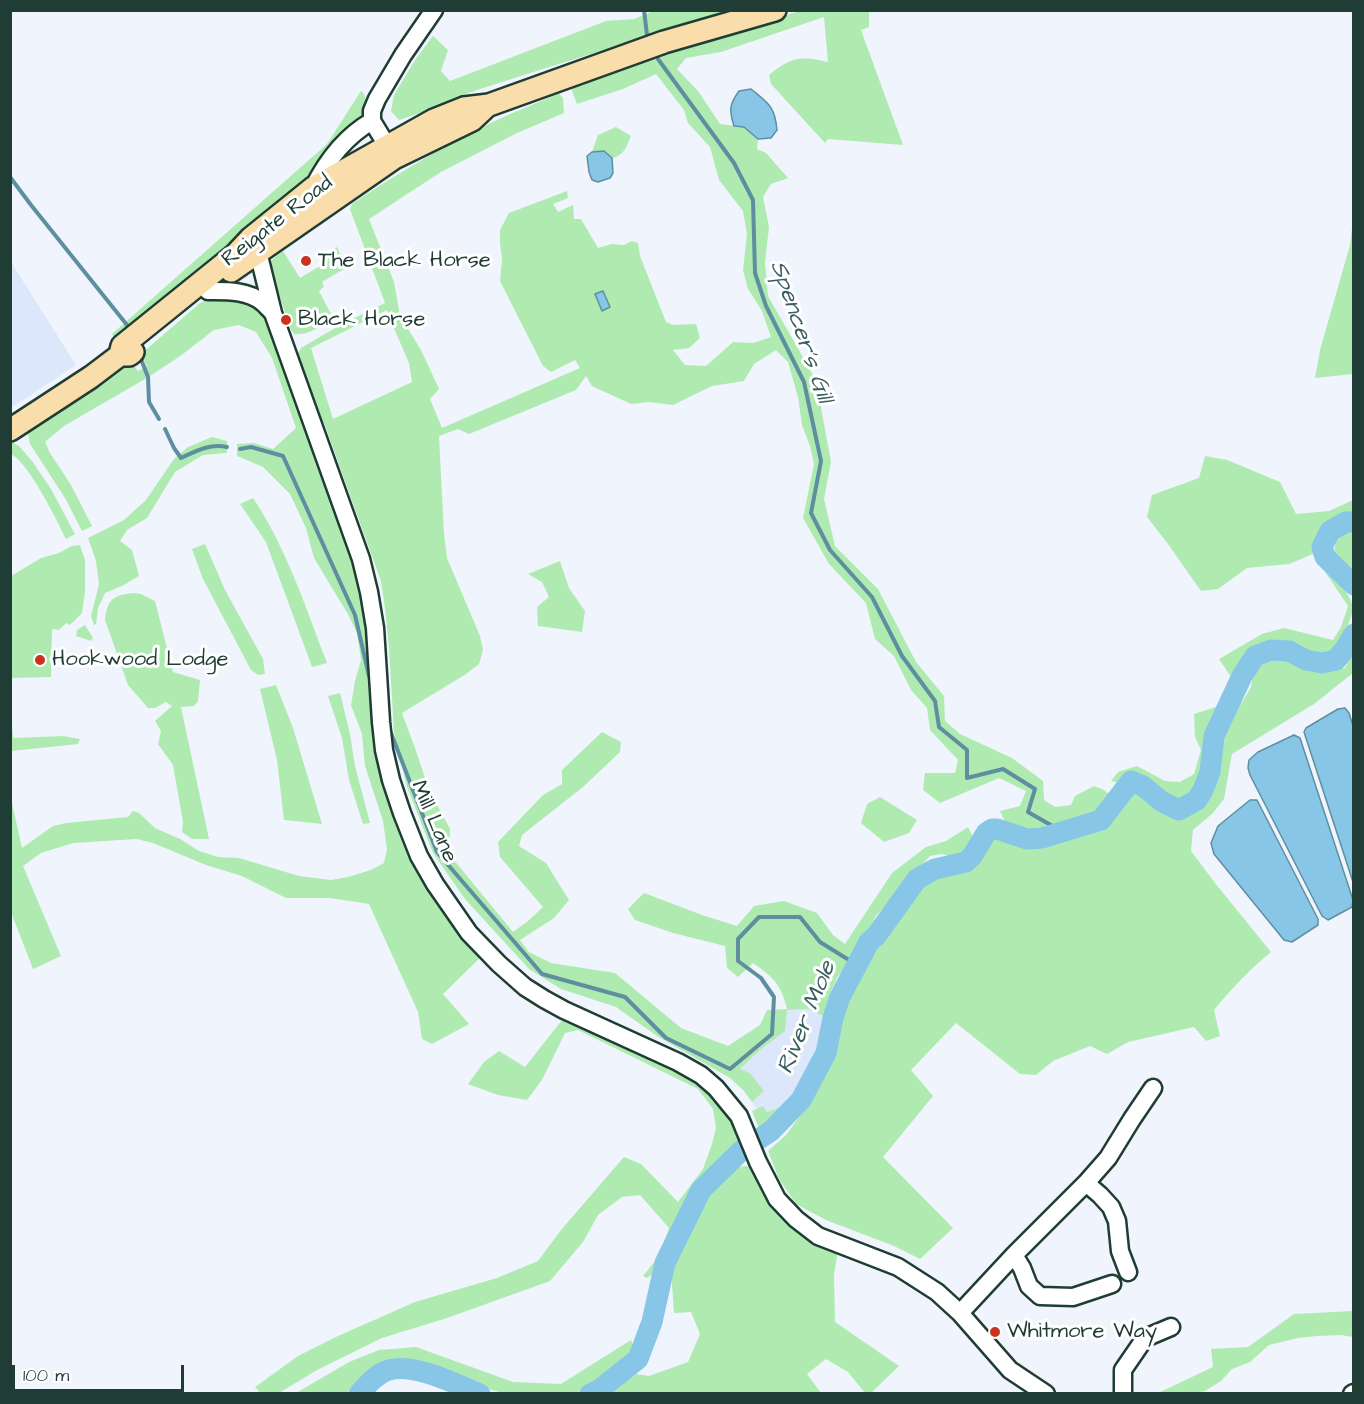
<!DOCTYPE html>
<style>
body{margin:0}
#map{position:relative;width:1364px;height:1404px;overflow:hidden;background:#f0f4fd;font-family:"Architects Daughter",sans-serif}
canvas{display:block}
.frame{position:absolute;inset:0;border:12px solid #1f3d34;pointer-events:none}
.scale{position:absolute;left:12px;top:1365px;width:172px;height:27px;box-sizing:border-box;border:3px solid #1f3d34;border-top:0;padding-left:8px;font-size:18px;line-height:21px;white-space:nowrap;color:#1f3d34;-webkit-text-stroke:4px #fff;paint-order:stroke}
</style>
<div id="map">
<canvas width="1364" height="1404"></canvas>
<div class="frame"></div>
<div class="scale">100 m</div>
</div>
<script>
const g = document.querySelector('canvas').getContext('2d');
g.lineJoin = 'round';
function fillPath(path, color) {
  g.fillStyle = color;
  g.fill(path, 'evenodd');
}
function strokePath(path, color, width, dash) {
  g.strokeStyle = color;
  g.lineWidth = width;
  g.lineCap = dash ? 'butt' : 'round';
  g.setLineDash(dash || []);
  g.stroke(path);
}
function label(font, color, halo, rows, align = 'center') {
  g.font = font + ' "Architects Daughter",sans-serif';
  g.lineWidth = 6;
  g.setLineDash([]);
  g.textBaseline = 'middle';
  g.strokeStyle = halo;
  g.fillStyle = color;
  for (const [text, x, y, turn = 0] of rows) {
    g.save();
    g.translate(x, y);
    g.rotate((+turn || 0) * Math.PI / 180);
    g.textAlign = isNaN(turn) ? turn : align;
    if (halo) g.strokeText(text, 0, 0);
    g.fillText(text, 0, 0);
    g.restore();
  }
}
fillPath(new Path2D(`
 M11 262 76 365 11 408H10Z
 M808 1009 825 1017 822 1035 809 1069 791 1101 788 1099 778 1108 767 1112 763 1106 757 1109 752 1102 764 1091 740 1069 760 1050 787 1010Z`), '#dde7fb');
fillPath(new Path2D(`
 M654 11H739C652 35 566 61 480 89 453 98 427 112 399 120L391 111 394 95 415 60 433 36 448 50 441 71 450 81 606 21 634 19Z
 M800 11H869V27L861 30 903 145 828 139 825 143 771 84 769 75C792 56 801 56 828 62L824 17 721 52 686 58 677 69 698 91 720 124 744 127 758 139 757 149 766 153 788 178 771 184 763 197 769 227 765 263 768 296 816 380 831 462 824 499 835 546 878 589 916 662 944 696 945 721 960 734 1012 758 1043 781 1044 800 1055 807 1071 805 1075 796 1094 786 1104 790 1113 797 1102 811 1070 822 1033 832 1006 824 1000 811 1020 806 1026 791 999 778 940 803 923 790 925 773H955L958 760 930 730 927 708 911 690 894 656 875 639 866 603 829 564 803 518 814 464 810 446 802 425 798 397 788 362 776 350 754 364 744 381 712 386 673 405 649 402 631 404 592 386 586 376 576 390 469 434 458 429 439 436 444 534 447 558 480 636 483 650 479 664 466 674 402 713 415 748 429 790 450 829 449 854 513 932 528 921 543 907 500 857 498 842 543 795 562 784V770L602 732 621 742 620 752 583 787 522 835 519 846 546 863 569 900 554 918 520 940 529 952 551 963 615 973 681 1028 728 1046 760 1025 767 1010 787 1009C781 984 774 978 753 963L738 977 727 968 725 946 673 933 635 920 628 909 644 893 702 915 737 926 754 906 784 901 817 913 833 935 845 944 892 873 926 847 946 841 968 827 974 839 956 858 942 854 930 856 876 916 856 954 838 976 831 991 825 1017 808 1009 787 1010 785 1031 760 1050 740 1069 750 1073 764 1091 752 1102 744 1091 730 1078 657 1036 616 1007 561 989 529 969 465 899 433 853 407 787 394 732 389 648 385 608 381 581 324 423H319L296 357 301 348 337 327 385 303 350 209 352 204C398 173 445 145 495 121 516 111 538 103 559 93L563 98 564 113 517 133 441 172 369 219 394 282 400 316 421 350 439 389 430 399 442 428 580 368 575 360 551 372 543 366 500 281 502 259 500 242V230L509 213 567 191 568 198 553 204 558 212 573 205 574 219H581L598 248 612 244 624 245 632 241 638 243 640 256 666 322 673 325 696 324 700 338 689 348 673 350 685 365 706 366 733 342 753 343 771 337 762 311 748 289 743 270 747 234 743 211 719 180 710 147 688 123 684 110 656 74 623 89 577 104 572 91V87L669 52 671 48ZM387 310 390 319 409 363 412 382 333 419 311 348Z
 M361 91 363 92 367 102 362 110 361 121 313 176 118 341 114 338 112 334 327 144Z
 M616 127 631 136C626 147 625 155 612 158L604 151 592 152 598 135Z
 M1353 220V374L1315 378 1320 350 1350 245Z
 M337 247 340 254 344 269 322 282 324 287 319 291 333 318C320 326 309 336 294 334L290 328 273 275 271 261 275 257 283 251 300 278 325 263 321 256Z
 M214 296 241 297 265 311 333 498 350 554 361 601 370 651 373 718 391 804 483 955 443 994 469 1024 432 1044 422 1039 418 1012 369 904 330 898H286L242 876 206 865 153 843 137 839 73 843 41 853 23 866 61 956 33 969 11 912 10 794 22 848 53 826 66 823 128 817 133 811 139 813 155 828 180 839 199 851 218 857 239 858 299 876 331 880 348 877 371 870 384 863 387 849 383 821 365 766 362 734 351 705 355 681 361 660 357 633 349 616 314 558 306 528 290 494 263 467 237 456V444L254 443 273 449 296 428 272 358 256 332 239 325 214 330 179 357 145 379 64 426 45 442 50 453 71 485 92 526 82 531 65 498 30 444 27 428 129 362 134 366 138 371 147 366 141 354 200 303Z
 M212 437 227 441V453L203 455 175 472 147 518 127 530 120 541 132 550 139 576 122 586 105 593 98 608 96 624 94 625 91 616 99 584 96 561 88 538 124 520 146 500 174 459 188 447Z
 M10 441 19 446 32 461 51 489 75 534 66 539C57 520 28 462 11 454Z
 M1205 456 1227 460 1280 482 1296 514 1329 511 1353 500V517L1347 518 1323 528 1315 550C1318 556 1321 562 1325 567 1335 580 1353 594 1353 611L1343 639 1330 654 1309 655 1289 645 1269 644 1247 656 1235 683 1219 659 1262 634 1284 628 1333 640 1341 627 1348 606 1313 554 1289 564 1247 568 1218 589 1201 591 1168 544 1147 517 1152 495 1199 478Z
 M253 498C286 547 306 608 327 663L312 667 266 542 240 504Z
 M1353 530H1354L1353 574 1348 570 1334 553 1336 539 1346 531Z
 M205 544 225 590 263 659 265 674 258 675 251 670 203 579 192 549Z
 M80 545 85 560V592L82 613 70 625 66 623 59 630 52 629 51 677 11 678V576L41 558 59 553 72 546Z
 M560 561 569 588 585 611 582 632 538 626 537 607 549 597 542 582 528 574Z
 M133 593 141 594 155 601 173 672 200 680 198 701 194 706 181 707 209 839H192L182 832 183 822 173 765 158 744 161 731 155 721 172 706 166 702 155 708H148L128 685 105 620C107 599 114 595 133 593Z
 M85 625 93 638 91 641 76 636 77 630Z
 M1353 653V673L1314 704 1232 754 1224 799 1213 813 1193 830 1191 851 1215 883 1271 952C1250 969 1231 989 1214 1010L1220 1036 1206 1041 1194 1027 1128 1042 1107 1054 1090 1046 1053 1061 1036 1075 1020 1074 956 1023 911 1070 933 1096 883 1157 953 1228 920 1259 894 1246 826 1220 796 1204 779 1179 768 1151 786 1135 805 1109 824 1076 836 1044 841 1009 853 991 860 972 871 952 891 922 919 883 943 871 965 867 976 859 992 838 1003 837 1028 844 1047 843 1100 825 1108 819 1128 792 1140 789 1169 812 1181 817 1196 812 1209 799 1219 763 1221 743 1235 714 1251 687 1253 671 1262 659 1283 654C1307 667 1317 669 1345 668Z
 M276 685 293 728 322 824 284 820 277 760 260 689Z
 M340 693 350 734 355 766 370 823 363 824 349 780 342 738 328 696Z
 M11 707 13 738 63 736 80 739 78 744 11 751Z
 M1216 707 1219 714 1206 737 1207 755 1204 776 1194 796 1178 804 1163 798 1150 783 1133 775 1119 783 1111 781 1118 772 1137 766 1165 781 1180 782 1194 774 1201 750 1195 737 1194 714Z
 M880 797 917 820 909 833 884 842 861 823 867 804Z
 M566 1015 678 1064 727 1105 742 1141 708 1177 685 1207 656 1272 647 1278 643 1276 659 1256 669 1228 640 1195 622 1197 598 1215 583 1242 550 1281 447 1318 382 1338 317 1370 279 1393H260L255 1387 298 1356 338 1336 415 1302 497 1278 538 1261 561 1230 624 1157 641 1164 678 1202 703 1169 712 1144 716 1128 713 1109 698 1089 578 1030 565 1033 542 1080 527 1100 498 1095 468 1084 484 1062 499 1051 525 1067Z
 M788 1099 791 1101 781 1114 760 1131 752 1111 763 1106 767 1112 778 1108Z
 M759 1165 773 1210 798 1230 838 1250 834 1275 835 1322 899 1366 871 1393H865L848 1372 826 1359 807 1374 821 1393 609 1394 636 1374 649 1376 688 1362 700 1334 691 1312 674 1313 671 1269 701 1200 736 1167Z
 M1353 1311V1337L1341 1335 1317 1336 1298 1338 1269 1345 1250 1362 1232 1369 1221 1381 1205 1391 1186 1394 1158 1393 1213 1367 1211 1349 1248 1347 1294 1314Z
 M631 1340 636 1354 606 1379 576 1393H503L461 1381 413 1363H385L359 1379 347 1393H296L349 1362 379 1350 416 1347 513 1382 561 1384Z`), '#afebb0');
const water = new Path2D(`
 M751 89C768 103 775 106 777 130L771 138 758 139 744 127 734 126C729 110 729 105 739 91Z
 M604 151 612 158 613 173 610 178 598 182 592 180 589 172 587 156 592 152Z
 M603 291 610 307 602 311 595 294Z
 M1345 708 1349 713 1353 726V882L1304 732 1306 728 1338 709Z
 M1294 735 1300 738 1353 900 1352 907 1328 920 1322 916 1250 775 1248 768 1249 760 1258 752Z
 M1250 800H1257L1318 919V925L1292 942 1284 940 1214 854 1211 843 1218 826Z`);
fillPath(water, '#88c6e8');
strokePath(water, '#5e8fa0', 1.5);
strokePath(new Path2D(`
 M644 10 647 35
 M658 59 734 163 753 200 755 273 766 306 804 382 821 461 811 513 830 550 872 597 902 656 935 701 939 727 967 750V778L1003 769 1035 789 1028 812 1063 832
 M10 177 31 205 127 325 129 330
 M139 354 148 377 149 402 159 419
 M165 429 174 448 181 458C196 451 210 443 227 447
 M240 449 251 447 283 456 355 615 369 676
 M391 733 437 852 542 974 625 997 666 1038 730 1069 772 1034 774 997 761 978 738 961V939L759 917H800L820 942 857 965`), '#5e8fa0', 4);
strokePath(new Path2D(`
 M1354 522H1346L1330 531 1322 547 1325 557 1354 585
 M359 1394C367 1385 377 1373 389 1370 415 1363 455 1384 480 1394
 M590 1394 599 1390 638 1359 652 1322 665 1263 701 1190 741 1151 771 1131 801 1100 826 1053 833 1018 840 997 869 942 876 936 917 879 935 869 966 862 973 855 986 833 992 829H997L1027 839 1042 838 1101 820 1131 781 1143 786 1161 801 1179 810 1197 800 1203 790 1210 772 1214 736 1242 676 1255 656 1271 650 1289 651 1306 660 1322 663 1336 660 1345 649 1354 634`), '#88c6e8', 21);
const minor = new Path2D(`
 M394 157 372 121V111L377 99 403 55 434 10
 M313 188C326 162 346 136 372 121
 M243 253 248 252 260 260 273 313 361 559 369 592 375 628 381 722 384 750 391 780 402 813 419 856 435 884 469 933 499 964 525 987 544 999 564 1010 678 1062 701 1075 716 1088 739 1116 758 1162 777 1199 796 1219 818 1236 898 1267 937 1292 960 1313 1010 1370 1046 1394
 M208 291C226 291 247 290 262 302 266 305 269 309 273 313
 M1086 1183 1100 1195 1111 1207 1117 1221 1120 1251 1128 1272
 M1014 1255 1022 1268 1029 1286 1040 1296 1073 1297 1112 1284
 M960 1313 1014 1255 1086 1183 1108 1158 1132 1119 1153 1088
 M1123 1394V1370L1145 1338 1171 1327
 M1352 1394 1354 1393`);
const major = new Path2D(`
 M231 271 394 158 472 120 488 105
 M120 355 122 346 236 254 251 238 313 188 434 120 464 108 489 105 664 42 775 10
 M10 430 91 377 120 355H129L133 352`);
strokePath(minor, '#1f3d34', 21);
strokePath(major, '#1f3d34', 26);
strokePath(minor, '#fff', 16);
strokePath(major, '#f9ddab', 21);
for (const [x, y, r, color] of [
 [306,261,6,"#c8321e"],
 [286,320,6,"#c8321e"],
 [40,660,6,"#c8321e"],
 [995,1332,6,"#c8321e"]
]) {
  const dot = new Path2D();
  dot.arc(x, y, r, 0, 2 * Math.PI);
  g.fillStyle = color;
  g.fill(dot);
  strokePath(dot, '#fff', 2);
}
label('22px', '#1f3d34', '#fff', [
 ["Reigate Road",278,222,-38],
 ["Mill Lane",433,822,67]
]);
label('22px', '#1f3d34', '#fff', [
 ["The Black Horse",318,261],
 ["Black Horse",298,320],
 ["Hookwood Lodge",52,660],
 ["Whitmore Way",1007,1332]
], 'left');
label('italic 24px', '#395f61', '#fff', [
 ["Spencer's Gill",800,332,71],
 ["River Mole",808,1018,-68]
]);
</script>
